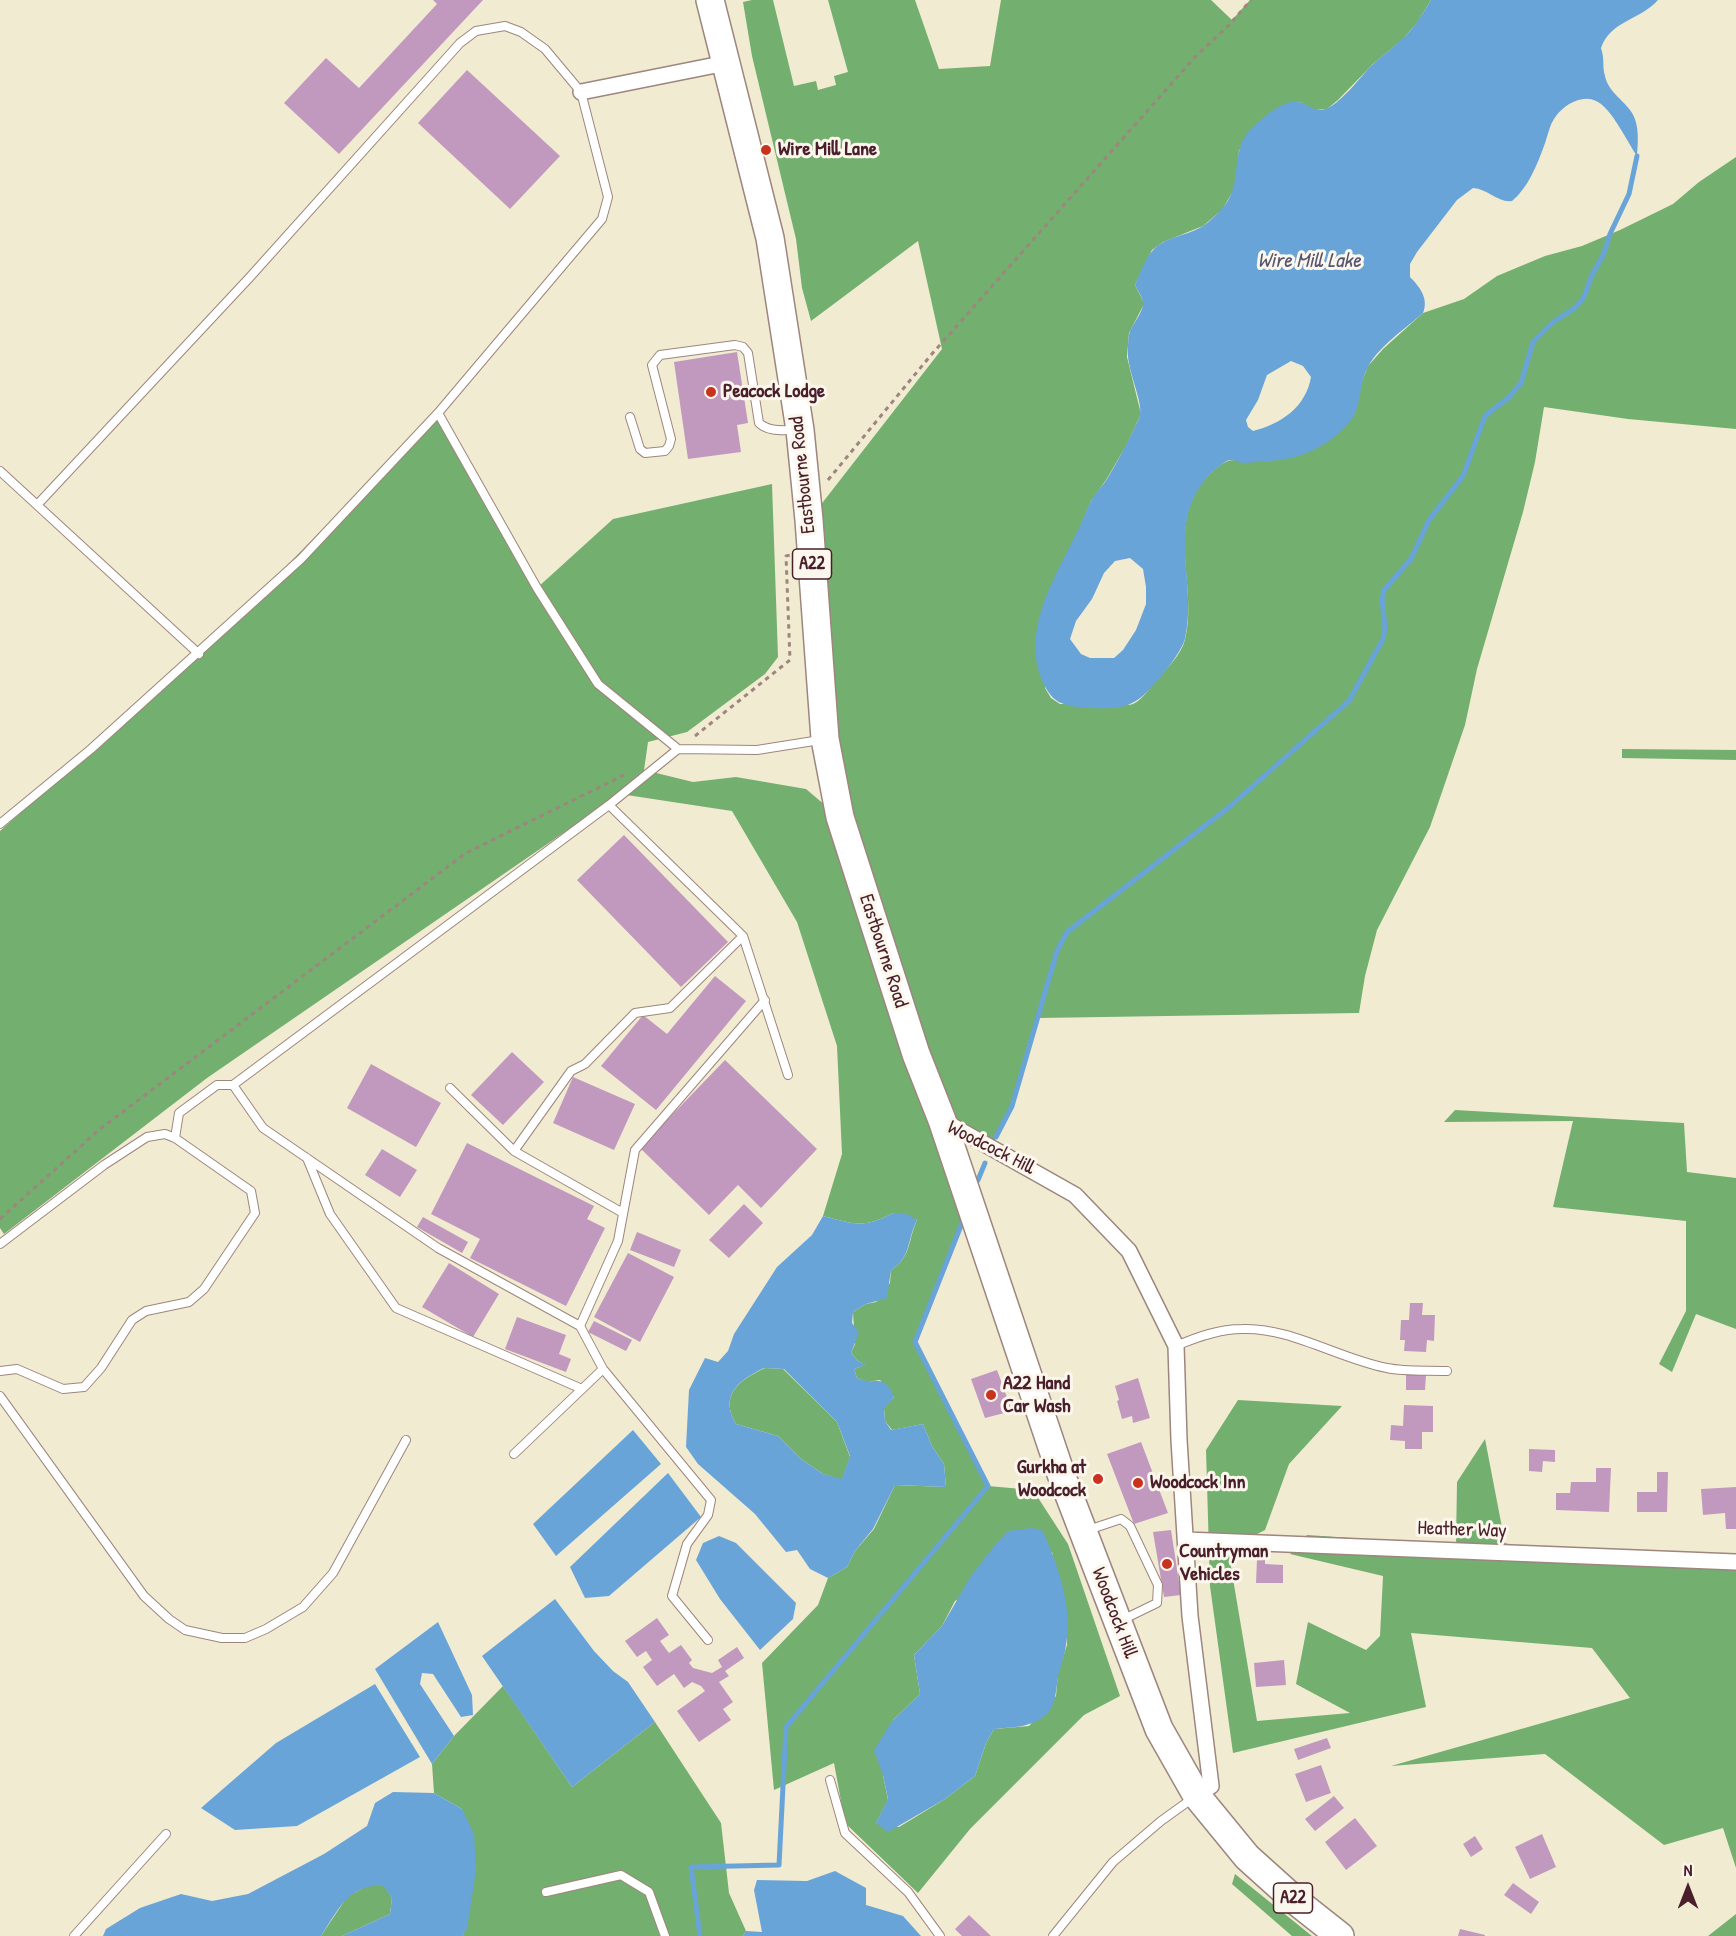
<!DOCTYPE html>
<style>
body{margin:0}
#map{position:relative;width:1736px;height:1936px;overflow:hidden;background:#f1ebd2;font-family:"Patrick Hand",sans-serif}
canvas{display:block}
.north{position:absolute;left:1658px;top:1858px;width:60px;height:60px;-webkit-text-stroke:4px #fbf7ec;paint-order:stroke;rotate:0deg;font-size:16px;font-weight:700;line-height:24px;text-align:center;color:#4a1f2b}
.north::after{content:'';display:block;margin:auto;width:21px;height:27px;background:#4a1f2b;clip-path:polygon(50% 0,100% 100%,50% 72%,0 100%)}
</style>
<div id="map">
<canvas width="1736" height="1936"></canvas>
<div class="north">N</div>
</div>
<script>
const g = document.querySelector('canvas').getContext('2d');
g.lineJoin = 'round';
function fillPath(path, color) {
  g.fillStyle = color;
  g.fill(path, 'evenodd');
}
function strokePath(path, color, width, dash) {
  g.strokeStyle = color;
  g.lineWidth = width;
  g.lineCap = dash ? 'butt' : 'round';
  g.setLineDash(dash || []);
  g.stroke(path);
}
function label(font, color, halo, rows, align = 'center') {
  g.font = font + ' "Patrick Hand",sans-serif';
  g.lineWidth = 6;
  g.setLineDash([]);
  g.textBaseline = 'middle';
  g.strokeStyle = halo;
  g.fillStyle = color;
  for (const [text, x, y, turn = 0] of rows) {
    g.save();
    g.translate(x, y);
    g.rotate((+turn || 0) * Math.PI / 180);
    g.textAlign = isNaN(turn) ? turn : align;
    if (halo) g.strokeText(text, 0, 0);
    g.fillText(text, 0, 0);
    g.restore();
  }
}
fillPath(new Path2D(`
 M752 0H773L794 86 816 81 818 90 836 85 834 76 848 72 828 0H915L939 69 990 66 1001 0H1211L1232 20 1250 0H1431L1417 23 1402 40 1373 64 1338 100 1327 109 1315 110 1299 102 1239 150 1236 186 1222 210 1203 226 1163 242 1152 250 1135 285 1143 301V306L1129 333 1127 357 1141 414 1126 446 1106 480 1091 501 1079 530 1045 688 1051 698 1060 704C1072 704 1126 707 1133 704 1142 700 1150 688 1156 681 1166 669 1181 655 1185 640 1199 587 1162 517 1212 472 1219 466 1225 460 1235 460L1355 413 1362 381 1368 366 1383 349 1423 313 1464 299 1497 276 1545 256 1582 246 1620 230 1673 204 1699 182 1736 157V429L1628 419 1544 407 1535 462 1523 512 1477 669 1465 725 1430 827 1377 930 1365 976 1359 1013 1039 1018 1012 1106 991 1148 943 1120 966 1212 915 1342 988 1486 1033 1490 1068 1544 1120 1696 1084 1715 970 1829 918 1893 845 1823 834 1763 774 1790 762 1663 818 1605 828 1578 847 1567 855 1551 874 1529 895 1485 946 1487 944 1464 932 1446 923 1424 892 1430 885 1421 884 1408 894 1397 880 1380 866 1382 857 1378 854 1369 865 1365 858 1361 851 1353 855 1344 853 1312 866 1304 876 1302 890 1283 891 1270C911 1258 908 1240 917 1220L893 1213C862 1229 855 1224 823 1216L842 1154 837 1046 797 922 732 811 620 794 207 1078 4 1234 0 1228V831L199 654 438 413 537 588 613 519 772 484 778 657 765 674 687 732 648 742 644 770 693 782 736 777 806 789 839 817 809 520 942 349 918 241 811 321 802 288 796 239 752 56 743 2ZM1052 1552 1067 1617V1645L1058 1673 1056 1696 1029 1726 994 1729 986 1743 975 1776 945 1799 899 1827 876 1823 888 1800 883 1775 893 1720 920 1694 914 1655 942 1626 955 1601Z
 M1622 749 1736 750V760L1622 758Z
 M1455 1110 1684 1123 1687 1172 1736 1178V1329L1696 1314 1672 1372 1659 1364 1686 1311V1221L1553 1207 1573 1121 1444 1122Z
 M765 1368 783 1369 837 1422 850 1457 842 1480 823 1474 801 1459 778 1436 736 1424C719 1395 739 1380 765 1368Z
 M1238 1400 1342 1406 1289 1464 1265 1530 1228 1549 1257 1721 1350 1713 1296 1684 1308 1622 1366 1650 1380 1636 1383 1576 1290 1554 1307 1535 1456 1545 1457 1482 1485 1439 1505 1543 1573 1563 1736 1570V1868L1723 1828 1664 1845 1545 1754 1391 1766 1630 1698 1592 1648 1411 1633 1426 1707 1233 1753 1210 1586 1206 1450Z
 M503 1686 572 1787 655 1722 721 1823 729 1893 746 1931 743 1936H462L467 1928 462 1809 434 1793 432 1764 454 1736Z
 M1235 1874 1312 1936H1292L1232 1884Z
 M368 1885H384L392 1898 390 1914 342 1936H321L347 1897Z
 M1736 1914V1936H1708Z`), '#73af6e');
fillPath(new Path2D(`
 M1431 0H1658C1639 21 1611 20 1601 48 1605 60 1602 66 1605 76 1608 91 1622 99 1630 110 1640 123 1638 141 1637 156 1628 143 1611 107 1596 101 1582 94 1564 105 1556 116 1549 125 1548 136 1544 146 1537 165 1528 188 1512 201 1498 203 1488 189 1473 188L1457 200 1417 252 1410 264V277C1420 287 1429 299 1423 313 1405 329 1379 346 1368 367 1360 381 1361 397 1356 411 1353 419 1345 427 1339 433 1308 460 1280 461 1241 463 1230 457 1226 461 1217 468 1161 514 1199 581 1185 639 1181 653 1157 683 1145 694 1129 709 1113 709 1091 708 1061 706 1051 704 1040 675 1023 624 1057 575 1078 530 1083 521 1086 510 1091 501 1095 493 1102 487 1107 479 1116 464 1125 448 1133 431 1135 426 1139 420 1140 415 1143 402 1127 369 1128 353 1128 346 1128 337 1130 331 1134 322 1144 311 1143 302 1142 297 1138 291 1135 285 1140 274 1145 258 1154 249 1167 236 1187 236 1203 226 1209 222 1215 216 1220 211 1246 185 1227 152 1252 128 1262 119 1282 99 1298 102 1309 104 1315 114 1328 108 1342 101 1359 79 1370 67 1380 57 1391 50 1401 40 1414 29 1422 15 1431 0ZM1291 361 1303 366 1311 377C1306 407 1281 424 1253 431L1248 427 1246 420 1258 400 1267 375ZM1130 558 1143 569 1146 587V604L1136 630 1123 650 1114 658H1090L1081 654 1070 639 1076 621 1092 599 1104 573 1115 561Z
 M893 1213H905L917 1220C907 1240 911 1258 891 1270L887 1298 866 1304 853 1312 852 1323 859 1332 851 1353 858 1361 866 1365 854 1369 857 1378C876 1387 883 1371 894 1397L884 1409 885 1421 891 1430 923 1424 932 1446 944 1464 946 1487 895 1485 873 1529 855 1551 847 1567 828 1578 810 1569 797 1550 786 1552 755 1514 698 1464 686 1447 689 1390 705 1358 718 1362 728 1351 734 1334 777 1267 812 1235 823 1216C855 1224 862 1229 893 1213ZM764 1368 784 1369 837 1422 850 1456 842 1479 823 1474 801 1459 778 1436 736 1424C719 1395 739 1380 764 1368Z
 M633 1430 661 1464 556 1556 533 1524Z
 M668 1473 701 1517 609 1596 585 1598 570 1567Z
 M1031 1528 1042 1530C1058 1564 1073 1608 1066 1645 1065 1656 1060 1666 1058 1677 1056 1689 1056 1706 1046 1715 1030 1728 1013 1727 994 1729L986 1743 975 1776 945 1799 888 1832 876 1823 888 1799 883 1775 874 1750 893 1720 920 1694 914 1655 942 1626 971 1576 995 1545 1008 1531Z
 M719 1536 736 1543 796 1603 793 1619 760 1650 720 1599 696 1560 703 1543Z
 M555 1599 594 1651 613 1671 628 1682 655 1722 572 1787 482 1656Z
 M438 1622 472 1695 473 1715 461 1717 433 1674 422 1673 420 1684 454 1736 432 1764 375 1669Z
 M375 1684 420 1757 297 1826 235 1830 201 1808 276 1743Z
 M393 1792 434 1793 462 1809 474 1834 476 1870 467 1929 462 1936H342L390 1914 392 1898 383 1885C347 1886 339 1909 321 1936H103L106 1929 140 1908 181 1894 212 1901 248 1894 324 1854 367 1826 375 1803Z
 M835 1871 866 1888V1905L903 1916 921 1936H743L746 1931 762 1932 754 1890 757 1880 807 1881Z`), '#69a4d9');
strokePath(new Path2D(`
 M996 1137 1012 1106 1057 951 1067 932 1228 808 1349 701 1383 639 1385 628 1382 599 1384 590 1411 559 1429 520 1463 476 1485 416 1508 398 1521 383 1533 342 1552 323 1576 307 1584 297 1591 277 1604 253 1610 234 1629 194 1637 156
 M978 1180 985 1163
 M700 1936 691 1867 779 1865 786 1727 988 1486 915 1342 964 1218`), '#69a4d9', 5);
fillPath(new Path2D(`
 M433 0H483L339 154 284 103 326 58 359 88 437 4Z
 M467 70 560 156 510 209 418 123Z
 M737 352 748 423 737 425 741 452 688 459 674 362Z
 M624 835 728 942 681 987 577 880Z
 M715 976 746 1001 656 1110 601 1066 643 1015 667 1034Z
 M512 1052 544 1082 503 1125 471 1095Z
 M725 1060 817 1149 761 1208 738 1185 709 1215 640 1148Z
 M371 1064 441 1103 416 1147 347 1108Z
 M573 1077 635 1104 614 1150 553 1123Z
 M467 1143 594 1206 587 1219 605 1228 566 1306 470 1258 480 1239 431 1214Z
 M382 1149 417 1170 400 1197 365 1175Z
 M744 1204 763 1223 729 1258 709 1240Z
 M423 1217 468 1242 462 1253 417 1227Z
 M637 1232 681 1250 674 1267 630 1250Z
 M628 1253 674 1277 640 1342 594 1317Z
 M449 1263 499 1294 473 1337 422 1307Z
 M1410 1303H1423L1422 1315H1435L1434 1341 1427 1340 1426 1352 1404 1351 1405 1340H1400L1401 1320H1409Z
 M517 1317 566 1335 559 1354 571 1359 566 1372 505 1349Z
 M594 1321 632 1340 626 1351 588 1332Z
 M997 1370 1012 1411 985 1418 971 1379Z
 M1406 1375H1426L1425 1390H1406Z
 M1138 1378 1150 1418 1133 1423 1132 1416 1122 1419 1117 1401 1119 1400 1115 1386Z
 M1404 1405 1433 1406V1432H1422V1449H1405V1441L1390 1440 1391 1425 1403 1426Z
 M1141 1442 1168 1513 1134 1524 1107 1454Z
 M1529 1449 1555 1450V1462L1543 1461 1542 1472 1529 1471Z
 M1596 1468H1611L1609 1512 1556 1510V1493H1570L1571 1482H1596Z
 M1657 1472H1668L1667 1512H1637V1492H1657Z
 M1736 1487V1529H1726L1725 1513 1703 1515 1701 1489Z
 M1171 1530 1181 1595 1164 1597 1153 1532Z
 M1257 1559H1265V1564L1283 1565V1583H1256Z
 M657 1618 669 1635 660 1641 669 1653 681 1645 692 1660 689 1663 693 1668 712 1673 722 1667 718 1660 737 1647 744 1658 725 1671 729 1676 719 1682 733 1702 723 1709 731 1720 699 1742 677 1711 705 1691 701 1686 692 1682 684 1688 674 1674 657 1686 643 1667 652 1660 646 1651 637 1657 625 1641Z
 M1284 1660 1286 1685 1256 1687 1254 1663Z
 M1327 1738 1331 1748 1298 1760 1294 1749Z
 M1321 1765 1331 1793 1306 1802 1295 1774Z
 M1334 1796 1344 1808 1315 1831 1305 1819Z
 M1355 1818 1377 1846 1346 1870 1325 1842Z
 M1542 1834 1556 1867 1530 1879 1515 1847Z
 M1475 1836 1483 1849 1471 1857 1463 1844Z
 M1513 1883 1539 1902 1531 1914 1504 1895Z
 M969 1915 991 1936H962L955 1929Z
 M1460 1929 1485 1935V1936H1458Z`), '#c199be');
const lane = new Path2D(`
 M630 417 640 449 645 453 665 451 669 446 671 439 652 365 660 355 735 345 743 347 748 353 759 423C769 432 782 430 795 430
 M0 471 199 654
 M37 505 250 277 460 43 476 31 505 26 521 32 545 49 581 92 608 197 602 219 438 413
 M678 749 609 805 743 936 788 1075
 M609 805 233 1085 263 1128 438 1248 580 1326 618 1241 635 1150 765 1000
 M0 824 91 749 301 559 438 413 537 588 598 684 678 749 757 750 820 740
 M450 1088 514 1151
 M175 1138 179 1113 217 1085H233
 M307 1158 330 1214 396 1308 582 1389
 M623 1213 514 1151 571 1071 585 1064 635 1013 670 1008 743 936
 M0 1244 104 1165 147 1137 165 1134 175 1138 251 1191 255 1213 204 1289 189 1302 146 1311 132 1320 101 1368 84 1387 63 1389 17 1369 0 1371
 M580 1326 603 1369 711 1500 708 1515 687 1544 672 1596 708 1640
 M1176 1346C1197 1337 1219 1329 1242 1329 1291 1327 1339 1359 1387 1368 1406 1372 1428 1370 1447 1371
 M0 1396 144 1596 169 1619 185 1630 222 1638H245L266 1629 303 1607 333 1573 406 1440
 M514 1454 603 1369
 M1088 1530 1121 1519 1130 1526 1158 1585 1157 1603 1122 1620
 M830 1780 845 1833 908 1892 940 1936
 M546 1892 621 1875 649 1892 665 1936
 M74 1936 166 1834
 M1053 1936 1113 1862 1161 1821 1193 1798`);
const street = new Path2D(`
 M581 92 726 63
 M942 1120 1075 1195 1129 1251 1176 1346 1179 1440 1190 1616 1211 1786 1197 1796
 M1186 1540 1736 1562`);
const highway = new Path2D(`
 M710 0 770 238 800 430 809 520 825 739 840 817 916 1054 942 1120 1061 1474 1159 1729 1197 1796 1247 1857 1297 1902 1340 1936`);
strokePath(lane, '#9e857e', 10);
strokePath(street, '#9e857e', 18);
strokePath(highway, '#9e857e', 30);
strokePath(new Path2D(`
 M828 480 931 355 1196 56 1228 26 1251 0
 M695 736 790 660 786 556 790 555
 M0 1219 100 1129 466 853 624 775`), '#9e857e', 3, [4.5, 4.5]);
strokePath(lane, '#fff', 8);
strokePath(street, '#fff', 15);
strokePath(highway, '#fff', 27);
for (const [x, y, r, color] of [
 [766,150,6,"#c8321e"],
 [711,392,6,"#c8321e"],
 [991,1395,6,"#c8321e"],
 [1098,1479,6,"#c8321e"],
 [1138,1483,6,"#c8321e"],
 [1167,1564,6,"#c8321e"]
]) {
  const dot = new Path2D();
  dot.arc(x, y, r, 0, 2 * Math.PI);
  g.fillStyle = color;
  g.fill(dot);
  strokePath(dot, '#fbf7ec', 2);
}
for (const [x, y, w] of [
 [812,564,39],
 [1293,1898,39]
]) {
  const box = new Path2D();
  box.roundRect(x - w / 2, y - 15, w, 30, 4.5);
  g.fillStyle = '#fbf7ec';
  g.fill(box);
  strokePath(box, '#4a1f2b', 1.5);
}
label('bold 18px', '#4a1f2b', null, [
 ["A22",812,564],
 ["A22",1293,1898]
]);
label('bold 20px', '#4a1f2b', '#fbf7ec', [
 ["Wire Mill Lane",778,150],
 ["Peacock Lodge",723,392],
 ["A22 Hand",1003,1384],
 ["Car Wash",1003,1407],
 ["Gurkha at",1086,1468,"right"],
 ["Woodcock",1086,1491,"right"],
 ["Woodcock Inn",1150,1483],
 ["Countryman",1179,1552],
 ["Vehicles",1179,1575]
], 'left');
label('20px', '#4a1f2b', '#fbf7ec', [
 ["Eastbourne Road",803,475,-96],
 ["Eastbourne Road",883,951,72],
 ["Woodcock Hill",991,1148,27],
 ["Heather Way",1462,1530,2],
 ["Woodcock Hill",1114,1613,69]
]);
label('italic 21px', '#565471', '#fbf7ec', [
 ["Wire Mill Lake",1309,261]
]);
</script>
